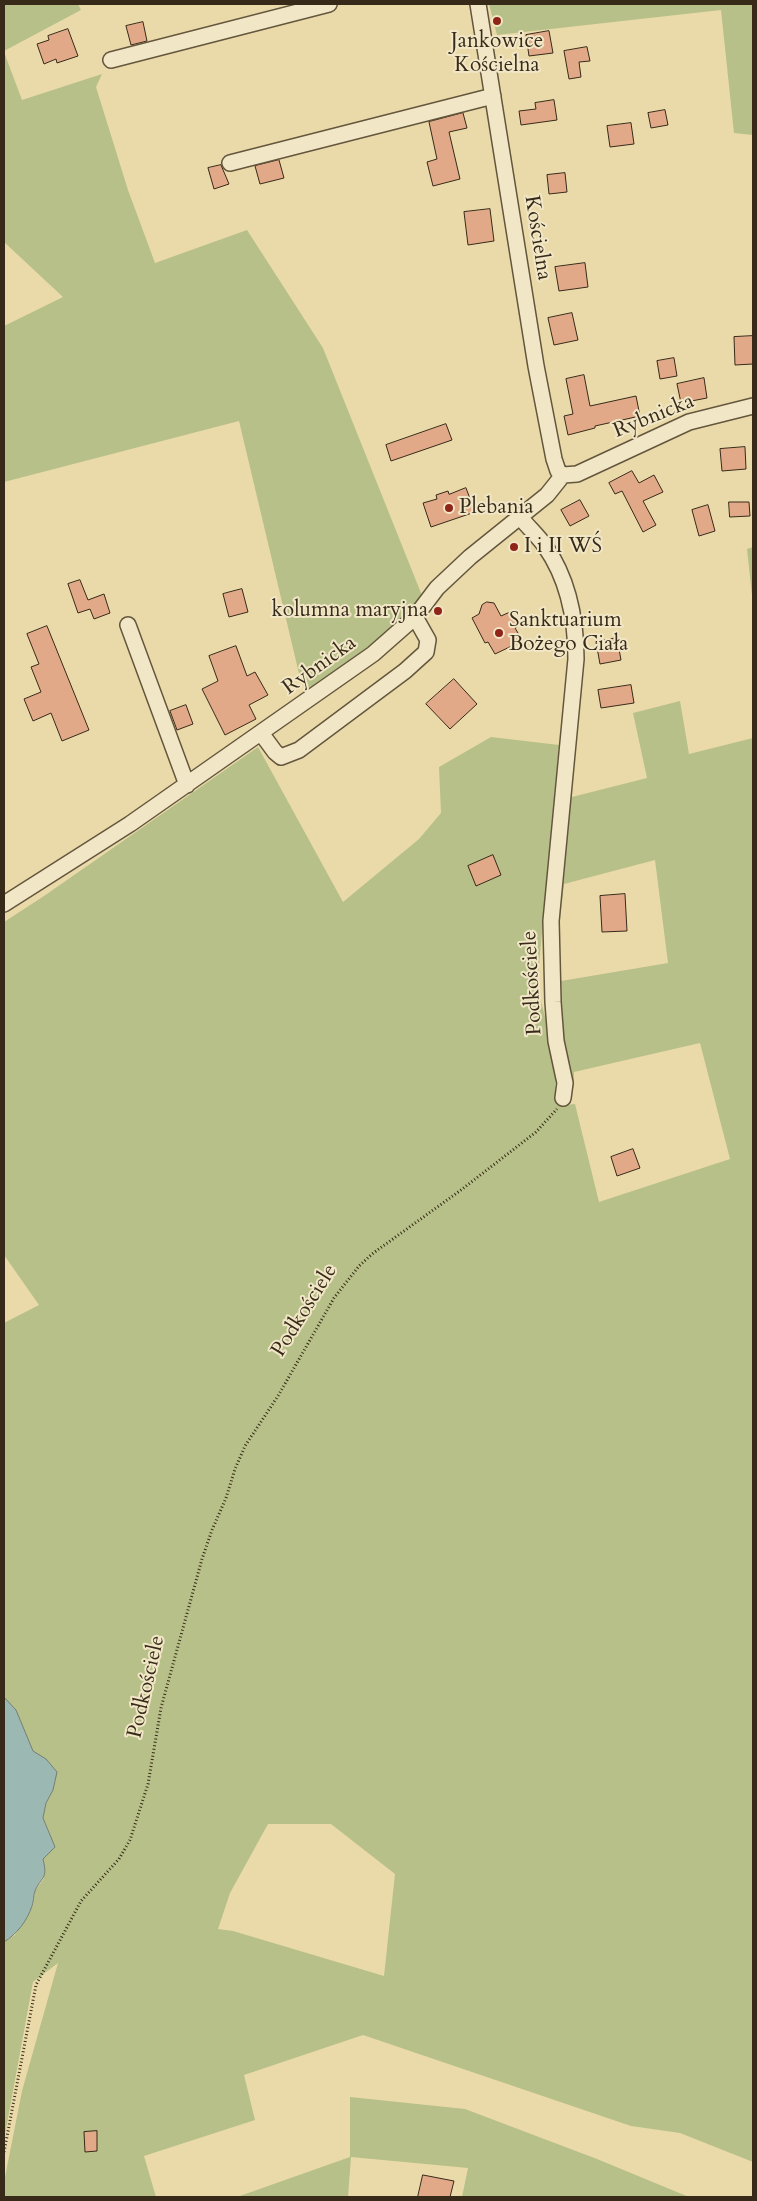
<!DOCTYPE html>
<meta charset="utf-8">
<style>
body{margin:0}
#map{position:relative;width:757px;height:2201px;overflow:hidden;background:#eadaa9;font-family:Cardo,serif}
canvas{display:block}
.frame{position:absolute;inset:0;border:5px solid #372a19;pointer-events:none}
</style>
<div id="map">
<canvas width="757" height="2201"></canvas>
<div class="frame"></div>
</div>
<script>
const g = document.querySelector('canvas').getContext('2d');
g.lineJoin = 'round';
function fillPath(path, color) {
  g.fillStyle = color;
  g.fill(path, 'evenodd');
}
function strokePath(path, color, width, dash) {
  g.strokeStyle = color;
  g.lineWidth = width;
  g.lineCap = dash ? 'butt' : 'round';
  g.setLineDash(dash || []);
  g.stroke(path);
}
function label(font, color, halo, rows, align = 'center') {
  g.font = font + ' Cardo,serif';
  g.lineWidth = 4;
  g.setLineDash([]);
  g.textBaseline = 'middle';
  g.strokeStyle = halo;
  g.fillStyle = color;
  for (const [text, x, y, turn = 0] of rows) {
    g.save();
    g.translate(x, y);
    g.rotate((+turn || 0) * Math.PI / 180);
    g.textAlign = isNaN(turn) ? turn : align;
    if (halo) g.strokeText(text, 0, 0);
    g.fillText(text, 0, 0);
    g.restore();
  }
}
fillPath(new Path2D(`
 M4 4H78L81 10 4 51Z
 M489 4H753V135L734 133 721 10 497 35Z
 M4 52 22 100 102 74 96 87 128 190 155 263 247 230 323 348 423 598 412 614 310 696 301 682 239 421 4 482V326L63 297 4 242Z
 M753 547V605L747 549Z
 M680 701 689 754 753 738V2162L680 2133 631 2126 363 2035 244 2075 255 2120 144 2156 156 2197H4V2182L22 2091 58 1963 33 1982 4 2140V1942L15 1935 33 1905 35 1891 44 1878 43 1859 50 1834 43 1818 46 1803 53 1790 26 1752 4 1710V1323L39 1305 4 1255V922L44 896 258 747 343 902 419 839 441 813 439 767 491 737 559 745 537 987 556 1057 555 1094 566 1105 575 1104 599 1202 730 1159 700 1043 574 1072V1088L569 1078 555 982 668 963 655 860 564 884 558 937 555 918 568 798 647 778 633 713ZM268 1824H331L395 1874 384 1976 233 1931 218 1929 230 1893Z
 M350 2097 465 2109 597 2159 689 2197H462L468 2168 351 2157 348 2197H237L350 2157Z`), '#b7c088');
const water = new Path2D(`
 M4 1697 16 1710 33 1751 46 1759 57 1772 53 1790 46 1803 43 1818 55 1847 43 1859C48 1880 42 1875 35 1891 33 1896 34 1901 32 1906 27 1921 17 1934 4 1942Z`);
fillPath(water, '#9cb8b3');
strokePath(water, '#747f75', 1);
const building = new Path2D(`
 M143 22 147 41 131 45 126 26Z
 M68 29 78 56 57 63 56 59 44 64 37 44 49 40 48 36Z
 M549 31 553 53 529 56 526 35Z
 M587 47 590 61 579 62 581 77 569 79 564 51Z
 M554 100 557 120 521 125 519 111 536 109 535 103Z
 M665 110 668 125 651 128 648 113Z
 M463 113 467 128 449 132 460 179 433 186 427 162 437 159 429 122Z
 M631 123 634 144 610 147 607 126Z
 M279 160 284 178 260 184 255 166Z
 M221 165 229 184 214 189 208 168Z
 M565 173 567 192 549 194 547 175Z
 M490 209 494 241 468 245 464 212Z
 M585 263 588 287 559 291 555 267Z
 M572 313 578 340 554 345 548 318Z
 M753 336V364L735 365 734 337Z
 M674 358 677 376 660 379 657 361Z
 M584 375 590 406 636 396 640 416 595 426V428L568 435 564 416 573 414 566 379Z
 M704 378 707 398 681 403 677 384Z
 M446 424 452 440 391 461 386 445Z
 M745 447 746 469 722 471 720 449Z
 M632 471 639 483 654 475 663 492 643 501 656 525 643 532 622 491 615 494 609 483Z
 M466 488 475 512 431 527 423 503 437 499 436 495 448 491 449 494Z
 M580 500 589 516 570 526 561 510Z
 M729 502H749L750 516 730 517Z
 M708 505 715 531 699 536 692 510Z
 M80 580 88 600 104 594 110 613 94 619 90 609 78 613 68 584Z
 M242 589 248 612 229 617 223 594Z
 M487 602 494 603 501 616 510 612 518 626 515 628 521 638 516 640 518 643 495 654 488 642 485 643 472 618 479 614 482 605Z
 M47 626 89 730 62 741 51 713 33 721 24 699 41 692 31 667 39 664 27 634Z
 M617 638 621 660 600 664 596 642Z
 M236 646 247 676 255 672 268 695 249 705 256 719 225 735 202 689 218 681 209 656Z
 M454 679 477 704 450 729 426 704Z
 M631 685 634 703 601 708 598 690Z
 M186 705 193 724 177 730 170 711Z
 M493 855 501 875 476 886 468 866Z
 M625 894 627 931 602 932 600 896Z
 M633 1149 640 1168 617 1176 611 1157Z
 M97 2131V2151L85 2152 84 2132Z
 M423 2175 454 2181 450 2197H418Z`);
fillPath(building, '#e2a988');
strokePath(building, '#372a19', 1);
const minor = new Path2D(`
 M478 4 536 366 554 459 558 471 563 475
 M111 60 329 4
 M230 163 493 96
 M563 475 577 474 689 422 753 406
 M520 517C528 527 538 536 545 546 569 580 576 619 576 659L551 921 553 1002 556 1041 565 1083 563 1098
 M128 625 187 785
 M261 733 275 752 281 757 299 750 405 671 426 652 428 640 415 617
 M4 904 130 824 373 654 415 617 437 588 470 557 547 495 563 475`);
strokePath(minor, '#64563d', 18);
strokePath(new Path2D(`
 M4 2152 36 1985 81 1901 119 1859 130 1840 148 1784 161 1708 202 1559 212 1530 226 1498 235 1469 245 1446 278 1396 334 1298 359 1266 372 1254 461 1190 536 1132 557 1109`), '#372a19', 3, [1, 2.5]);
strokePath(minor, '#f1e7c7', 15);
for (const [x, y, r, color] of [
 [497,21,5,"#8f2418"],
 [449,508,5,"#8f2418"],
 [514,547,5,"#8f2418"],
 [438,611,5,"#8f2418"],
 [499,633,5,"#8f2418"]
]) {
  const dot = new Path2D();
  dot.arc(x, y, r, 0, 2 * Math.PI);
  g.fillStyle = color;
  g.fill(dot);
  strokePath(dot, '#f1e7c7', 2);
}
label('21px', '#372a19', '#f1e7c7', [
 ["Jankowice",497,42,"center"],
 ["Kościelna",497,66,"center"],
 ["Plebania",459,508],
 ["I i II WŚ",524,547],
 ["kolumna maryjna",428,611,"right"],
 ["Sanktuarium",509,621],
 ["Bożego Ciała",509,645]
], 'left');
label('21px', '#372a19', '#f1e7c7', [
 ["Kościelna",537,238,81],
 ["Rybnicka",654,417,-22],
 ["Rybnicka",320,666,-36],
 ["Podkościele",533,983,-93],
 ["Podkościele",305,1311,-58],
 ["Podkościele",147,1687,-77]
]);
</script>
